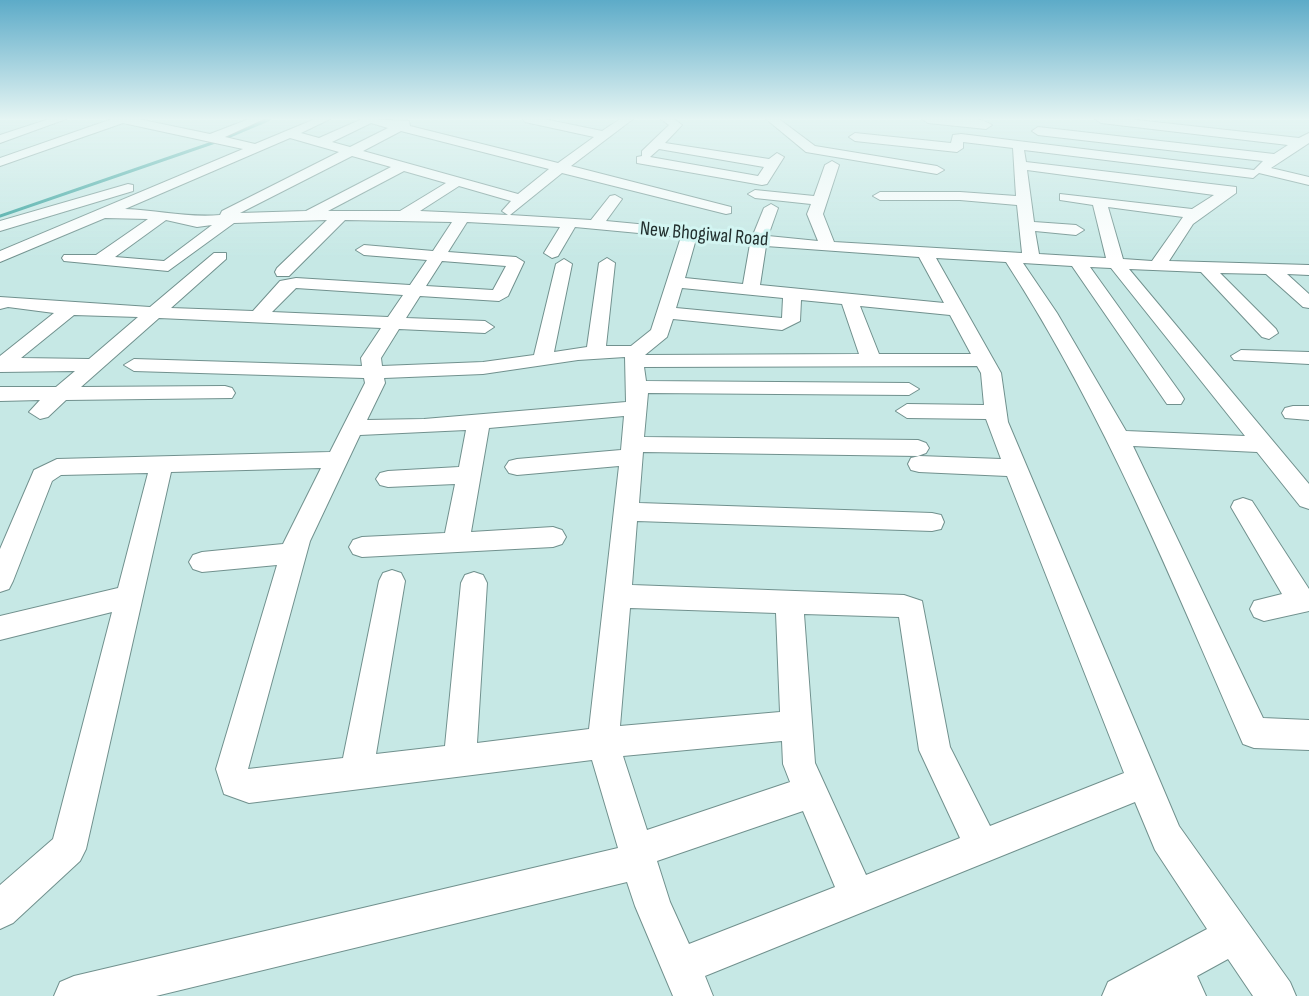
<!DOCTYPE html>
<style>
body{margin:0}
canvas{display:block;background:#c6e8e5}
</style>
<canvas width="1309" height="996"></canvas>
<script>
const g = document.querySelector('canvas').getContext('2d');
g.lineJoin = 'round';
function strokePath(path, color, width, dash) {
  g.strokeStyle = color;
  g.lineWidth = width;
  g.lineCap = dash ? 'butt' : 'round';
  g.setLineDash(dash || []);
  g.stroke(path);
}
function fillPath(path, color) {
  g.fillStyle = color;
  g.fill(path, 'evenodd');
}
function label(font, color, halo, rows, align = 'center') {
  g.font = font + ' "Sofia Sans Condensed",sans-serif';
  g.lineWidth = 6;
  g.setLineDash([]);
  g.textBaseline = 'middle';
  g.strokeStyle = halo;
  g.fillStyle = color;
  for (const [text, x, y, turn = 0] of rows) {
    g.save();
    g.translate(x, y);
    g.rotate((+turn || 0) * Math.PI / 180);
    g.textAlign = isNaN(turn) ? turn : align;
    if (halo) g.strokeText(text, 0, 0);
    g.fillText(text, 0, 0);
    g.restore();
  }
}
strokePath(new Path2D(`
 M0 216 218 141 270 119`), '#2d9d98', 3);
const minor = new Path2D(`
 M49 119H66L0 143V135Z
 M112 119H138L210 134 249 119H264L225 137 255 144 315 119H330L301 133 319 138 362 119 409 121 410 126 558 163 594 137 525 122 523 119H544L602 131 620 119H633L571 166 731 207V213L726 214 562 173 510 215 591 220 610 196 615 195 622 199 606 221 753 235 764 208 771 204 778 208 768 236 818 241 807 214 811 204 755 198 748 194 755 190 814 196 825 165 832 161 839 165 823 214 834 242 1022 253 1017 205 960 200H880L873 196 880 192H960L1016 196 1013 148 963 142V148L957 152 855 141 849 137 855 133 951 143 953 135 961 134 1254 170 1263 161 1038 135 1032 131 1038 127 1274 154 1288 145 1101 123 1095 119H1128L1299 138 1309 133V143L1271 168 1309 177V185L1259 173 1253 178 1024 150 1026 162 1236 187V193L1193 224 1169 261 1309 265V275L1287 274 1309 294V308L1303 307 1266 274 1220 273 1276 329 1278 333 1269 339 1262 337 1201 272 1129 269 1309 484V509L1300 506 1257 452 1133 446 1263 718 1309 720V750L1254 748 1243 744C1171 579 1104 413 1006 262L936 258 1001 373 1008 422 1179 826 1290 982 1296 996H1253L1228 959 1197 976 1206 996H1102L1108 982 1207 929 1155 850 1135 802 705 976 713 996H673L635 906 627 882 156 996H54L60 982 74 976 618 848 592 760 249 803 224 794 216 769 277 565 202 572 193 569 189 562 193 555 202 552 283 544 321 468 171 472 86 849 80 861 13 923 0 929V885L53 839 112 612 0 640V616L118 588 148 473 61 475 52 481 13 581 9 589 0 592V549L34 470 57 459 330 452 365 383 364 378 134 371 124 365 134 359 362 366 361 358 381 328 159 318 81 387 225 386 232 388 235 393 232 398 66 400 48 417 40 419 29 412 40 400 0 401V387H56L75 371 0 372V356L54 313 8 307 0 309V297L150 307 214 253H226V259L171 308 253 311 280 281 296 278 410 285 427 260 364 255 356 250 364 245 433 251 452 222 345 220 289 276H277L275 272 277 268 327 220 234 223 168 271 64 261 62 258 64 255H96L148 219 105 218 0 262V251L243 149 123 123 0 166V158ZM371 123 388 128 350 147 332 142ZM401 131 549 169 518 194 363 151ZM290 138 339 152 222 211 220 215C188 218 157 210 125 209ZM352 156 391 167 306 211 240 213ZM1027 170 1214 195 1192 209 1060 194V200L1093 205 1106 258 1039 254 1035 231 1076 235 1084 230 1076 225 1034 222ZM404 171 446 183 400 211H328ZM459 186 511 201 502 211 508 215 420 211ZM1108 207 1183 217 1152 261 1123 259ZM166 220 197 227 212 225 164 261 115 257ZM467 222 560 227 544 253 552 258 558 256 575 227 681 237 651 330 631 346H606L615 263 607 258 599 263 587 347 554 352 572 264 564 259 556 264 534 355 483 362 382 366 381 358 399 329 485 333 494 327 485 321 406 318 420 296 499 301 508 296 524 262 516 257 448 252ZM696 239 750 244 743 284 685 278ZM766 246 919 257 944 303 760 285ZM442 261 506 266 493 290 426 286ZM1023 263 1072 266 1167 404H1181L1184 399 1181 394 1090 267 1111 268 1245 436 1126 431 1057 313ZM296 288 403 295 388 317 272 312ZM682 288 783 298 782 318 676 308ZM801 300 842 304 859 354 645 355 667 337 673 319 782 330 800 321ZM860 306 950 315 971 354H879ZM74 315 138 317 89 359 21 358ZM625 357 626 402 424 419 367 420 385 383 384 378 483 374 578 360ZM977 366 981 373 984 405 907 404 896 411 907 418 986 419 1001 459 919 456 911 458 908 464 911 470 919 472 1007 476 1124 773 990 826 950 747 922 601 904 595 632 585 637 521 932 531 941 529 944 522 941 515 932 513 639 503 643 452 918 456 926 453 929 448 926 443 918 440 644 437 648 393 909 395 919 389 909 383 646 381 644 367ZM624 416 621 450 517 459 509 461 505 467 509 473 517 475 619 466 589 729 477 743 487 583 483 575 474 572 465 575 461 583 445 746 376 754 405 581 401 573 392 570 383 573 379 581 343 758 248 769 310 541 360 435 466 430 459 467 388 471 380 473 376 479 380 485 388 487 455 484 445 533 362 537 353 540 349 547 353 554 362 557 553 547 562 544 566 537 562 530 553 527 471 532 489 428ZM630 608 776 613 780 712 620 726ZM804 614 899 617 919 750 960 838 866 875 815 763ZM782 741 783 764 790 782 647 830 623 756ZM803 811 835 887 689 944 670 902 657 861Z
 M661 119H674L682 125 665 143 769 159 777 153 784 157 767 184 762 185 637 163V157L642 156V151L669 125ZM659 149 764 167 758 176 650 157Z
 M766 119H779L815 146 937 166 944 170 937 174 806 152Z
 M922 119C941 118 976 114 992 125L986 129 928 123Z
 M128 184 133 185V191L0 231V221Z
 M1241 350 1309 352V364L1234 360 1231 356Z
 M1293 406H1309V420L1285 418 1282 413 1285 408Z
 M1243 498 1252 501 1309 589V611L1264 621 1254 617 1250 609 1254 601 1282 594 1231 507 1234 501Z`);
strokePath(minor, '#71918e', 2);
fillPath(minor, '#fff');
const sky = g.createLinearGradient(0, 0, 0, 258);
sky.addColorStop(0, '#5dabc8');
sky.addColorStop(0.46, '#e5f5f3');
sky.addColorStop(1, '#e5f5f300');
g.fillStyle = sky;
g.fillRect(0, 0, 1309, 258);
label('20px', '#222f2e', '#d3f5f2', [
 ["New Bhogiwal Road",704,235,5]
]);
</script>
